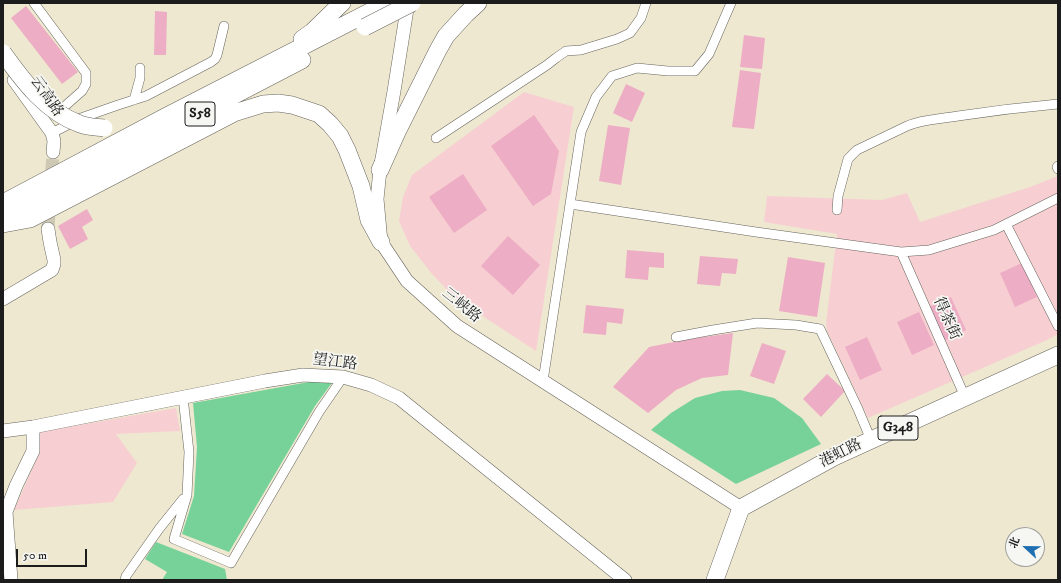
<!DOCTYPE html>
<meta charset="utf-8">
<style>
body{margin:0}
#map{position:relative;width:1061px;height:583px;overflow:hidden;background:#eee8d0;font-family:"IM FELL DW Pica","Noto Serif SC",serif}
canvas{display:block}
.frame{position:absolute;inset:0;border:4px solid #1c1c1c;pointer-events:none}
.north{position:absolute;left:1005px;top:527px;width:40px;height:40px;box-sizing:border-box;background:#f6f6f2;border:1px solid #9f9f9c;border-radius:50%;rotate:292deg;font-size:11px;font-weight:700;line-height:16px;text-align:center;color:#1c1c1c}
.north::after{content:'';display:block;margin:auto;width:14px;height:18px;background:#1f6fb2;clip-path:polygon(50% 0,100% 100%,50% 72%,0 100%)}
.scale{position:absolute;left:16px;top:549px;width:71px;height:18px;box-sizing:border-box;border:2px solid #1c1c1c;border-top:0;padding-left:5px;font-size:12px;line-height:14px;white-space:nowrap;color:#1c1c1c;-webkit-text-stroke:3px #f6f6f2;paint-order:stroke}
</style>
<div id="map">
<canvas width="1061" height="583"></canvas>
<div class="frame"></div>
<div class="north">北</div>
<div class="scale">50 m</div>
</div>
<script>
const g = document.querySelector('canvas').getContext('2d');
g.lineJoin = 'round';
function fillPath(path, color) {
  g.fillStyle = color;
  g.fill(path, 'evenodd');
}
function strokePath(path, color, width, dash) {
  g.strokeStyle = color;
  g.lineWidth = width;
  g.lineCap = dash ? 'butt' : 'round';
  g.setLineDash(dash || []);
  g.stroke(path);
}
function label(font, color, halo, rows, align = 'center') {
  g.font = font + ' "IM FELL DW Pica","Noto Serif SC",serif';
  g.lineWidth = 3.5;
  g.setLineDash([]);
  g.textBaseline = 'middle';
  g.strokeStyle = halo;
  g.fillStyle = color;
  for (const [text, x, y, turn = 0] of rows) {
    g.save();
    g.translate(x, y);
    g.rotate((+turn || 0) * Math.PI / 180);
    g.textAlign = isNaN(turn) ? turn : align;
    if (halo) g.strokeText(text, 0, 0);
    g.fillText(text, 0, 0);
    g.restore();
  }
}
fillPath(new Path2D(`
 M524 92 574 107 536 351 455 298 432 274 410 246 399 221 403 197 412 175Z
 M1058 176V334L1047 340 868 418 827 331 826 323 837 234 764 222 767 196 882 200 907 193 920 222 1030 187Z
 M176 408 180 431 116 434 137 463 113 502 14 510 39 454 40 432Z`), '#f7cfd2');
fillPath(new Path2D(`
 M331 378 334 380 315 406 229 552 182 534 194 496 197 447 193 403Z
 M740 390 774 398 802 418 821 444 736 484 651 430 671 413 695 398 722 391Z
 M156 542 225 569 227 580H162L167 572 145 559Z`), '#77d299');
fillPath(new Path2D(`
 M26 6 78 72 62 84 11 18Z
 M155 11 167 12 166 55H154Z
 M744 35 765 38 762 69 740 67Z
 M740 70 761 73 754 129 732 127Z
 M626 84 645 93 632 122 613 113Z
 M534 115 559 151 551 194 533 206 491 146Z
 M608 125 630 128 621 185 599 181Z
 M463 174 487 210 454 233 429 197Z
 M87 209 93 220 82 227 88 239 70 249 58 226Z
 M508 236 540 265 513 295 481 266Z
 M627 250 664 253V268L649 267 648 280 625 278Z
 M700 256 738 259 736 274 722 273 720 286 697 284Z
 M788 257 825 263 817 317 779 311Z
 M1022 263 1037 297 1015 307 1000 273Z
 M951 297 966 330 944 341 929 307Z
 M586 305 624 309 622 324 607 322 606 335 583 333Z
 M919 312 934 345 912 355 897 322Z
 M733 333 728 375 702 378 676 390 648 413 613 387 649 347 689 339Z
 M867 337 882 370 860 380 845 347Z
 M762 343 786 351 774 384 750 376Z
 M827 374 845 391 821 417 803 399Z`), '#edadc4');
strokePath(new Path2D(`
 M48 229 53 152`), '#cec9b5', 13, [13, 6]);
const street = new Path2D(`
 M34 3 86 73V84L82 91 65 106
 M134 100 140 78V68
 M52 133 81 118 118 105 146 96 211 62 215 59 217 55 224 26
 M436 138 547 65 556 58 566 51 581 50 617 39 630 33 641 18 646 3
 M1058 166 1057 167 1058 169
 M570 204 756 232 901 252 929 250 994 230 1058 198
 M837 210 838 196 848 159 857 150 907 126C922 119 941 119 958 116 991 111 1024 107 1058 104
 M1006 224 1058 326
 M901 252 965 397
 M676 337 713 330 757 323 796 325 820 329 858 409 871 440
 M543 381 581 132 596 97 612 76 637 68 668 71H695L709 54 731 3
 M183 397 189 452 187 495 174 539 231 563 319 412 343 377
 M125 580 126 576 159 529 183 499`);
const secondary = new Path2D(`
 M408 3 394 91 380 170 377 199 381 242 407 281 457 326 741 508
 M14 80 52 133 54 141 53 152
 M3 299 52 270 54 264V260L50 242 48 229
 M3 431 33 427 265 381 303 375 343 377 371 385 399 398 625 580
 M11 580 6 512 16 486 33 451V427`);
const highway = new Path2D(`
 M302 39 312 32 342 3
 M380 170 397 132 438 50 446 36 466 14 478 3
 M3 203 165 117 387 3
 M3 218 52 190 302 60
 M3 224 30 219 234 113 263 104 278 103 292 105 319 114 330 124 340 136 347 150 361 186 369 220 381 242
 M715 580 741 508 834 457 1058 355`);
strokePath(street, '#66635b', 10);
strokePath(secondary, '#66635b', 14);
strokePath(highway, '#66635b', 18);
strokePath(street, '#fff', 9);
strokePath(secondary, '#fff', 13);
strokePath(highway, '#fff', 17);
const highwayBridge = new Path2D(`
 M365 27 412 3
 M3 53C23 81 46 112 80 124 87 127 96 127 104 128`);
strokePath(highwayBridge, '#66635b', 18, []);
strokePath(highwayBridge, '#fff', 17);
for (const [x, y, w] of [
 [200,114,30],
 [898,428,40]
]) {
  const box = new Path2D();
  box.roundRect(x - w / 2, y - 12, w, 24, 3);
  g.fillStyle = '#f6f6f2';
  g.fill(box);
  strokePath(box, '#1c1c1c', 1);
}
label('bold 14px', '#1c1c1c', null, [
 ["S58",200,114],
 ["G348",898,428]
]);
label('15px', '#1c1c1c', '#f6f6f2', [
 ["云高路",46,97,55],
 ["三峡路",461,306,39],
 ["得茶街",946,319,66],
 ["望江路",335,363,7],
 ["港虹路",841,454,-26]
]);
</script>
